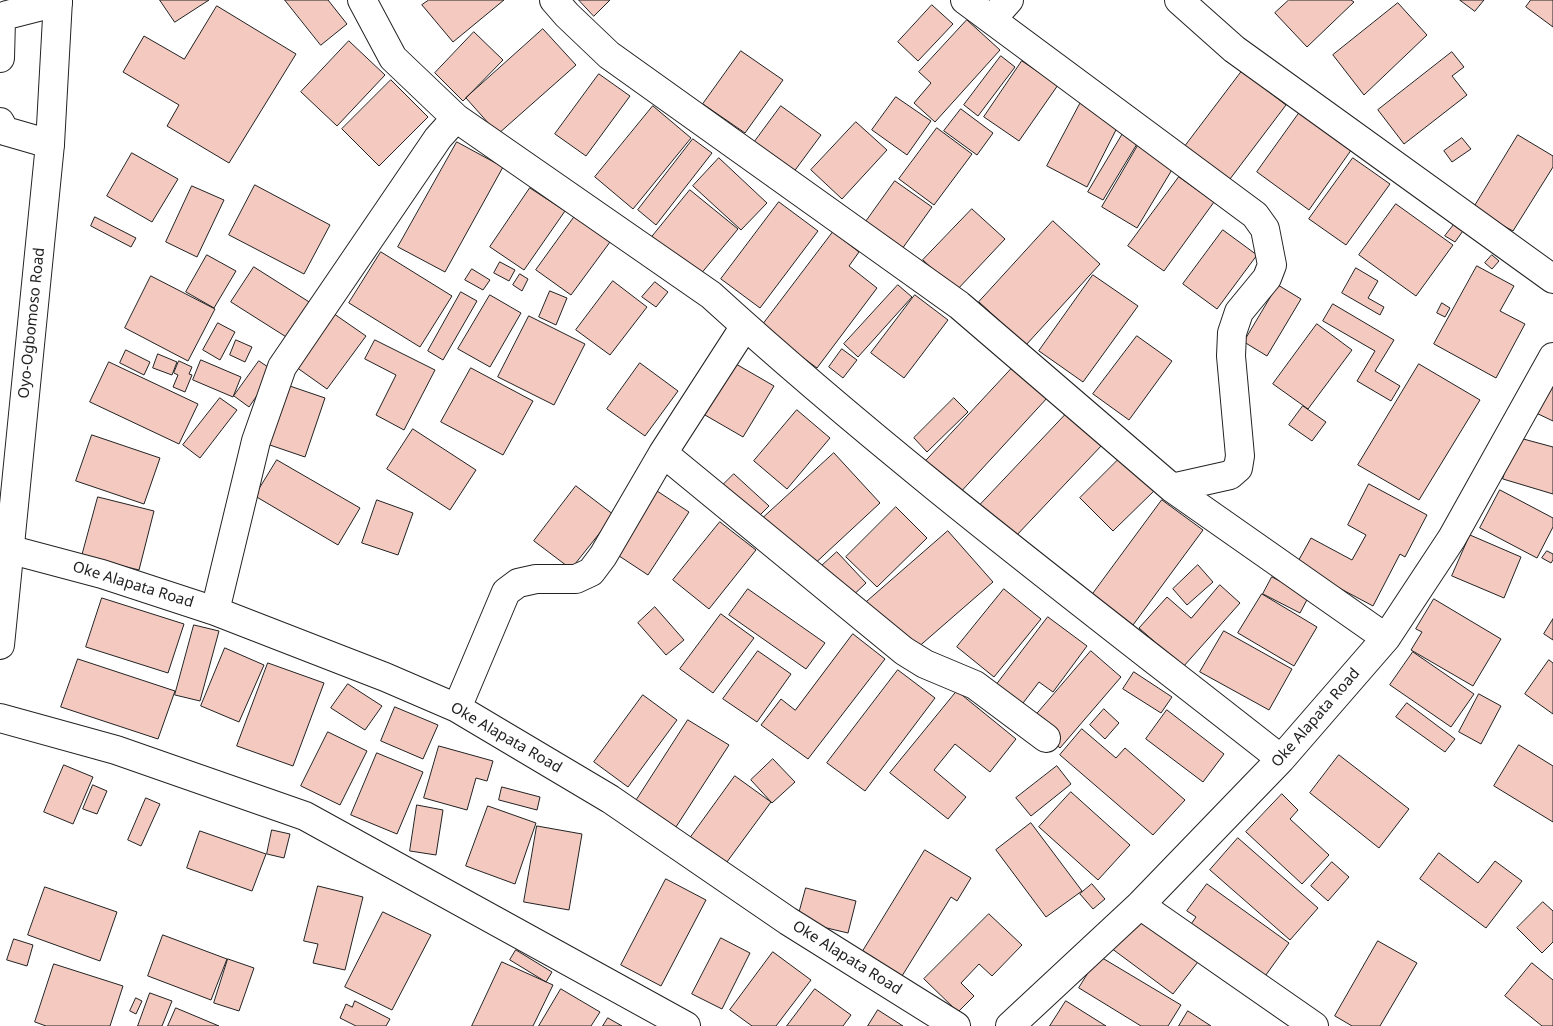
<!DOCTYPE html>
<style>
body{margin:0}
canvas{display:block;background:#fff}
</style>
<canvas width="1553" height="1026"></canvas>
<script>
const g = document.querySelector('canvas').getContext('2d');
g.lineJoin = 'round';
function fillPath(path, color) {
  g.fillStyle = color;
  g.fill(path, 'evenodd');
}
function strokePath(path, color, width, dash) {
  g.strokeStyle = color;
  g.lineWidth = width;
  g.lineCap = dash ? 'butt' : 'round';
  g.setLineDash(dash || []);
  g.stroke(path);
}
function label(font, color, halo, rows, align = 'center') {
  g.font = font + ' "Noto Sans",sans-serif';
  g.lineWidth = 4;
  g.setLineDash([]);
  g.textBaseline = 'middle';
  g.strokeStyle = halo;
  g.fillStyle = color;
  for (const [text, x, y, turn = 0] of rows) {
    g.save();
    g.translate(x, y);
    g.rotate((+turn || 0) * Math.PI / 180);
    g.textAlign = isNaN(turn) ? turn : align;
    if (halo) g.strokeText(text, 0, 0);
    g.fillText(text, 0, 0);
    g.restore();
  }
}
const building = new Path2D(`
 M160 0H209L175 22Z
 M285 0H328L347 24 321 45Z
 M429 0H504L453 42 422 5Z
 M579 0H610L594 16Z
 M1289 0H1351L1354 2 1307 47 1275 13Z
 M1460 0H1484L1475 11Z
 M1531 0H1553V27L1526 7Z
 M1398 3 1427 35 1364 95 1333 55Z
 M932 5 953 24 918 61 898 42Z
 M217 6 296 54 229 163 167 126 179 105 123 72 144 36 184 59Z
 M967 20 1000 50 935 122 914 103 931 83 919 72Z
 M543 29 576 65 498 134 466 98Z
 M474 32 503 60 463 101 435 73Z
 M349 41 385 75 337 126 301 92Z
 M741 51 783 80 745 133 703 104Z
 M1452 52 1464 67 1452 76 1467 95 1404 144 1378 110Z
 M1001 56 1015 67 978 116 964 105Z
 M1022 61 1058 85 1019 141 984 117Z
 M1242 71 1286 105 1227 183 1183 149Z
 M599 74 630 96 586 156 555 134Z
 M391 80 428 117 379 166 342 129Z
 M896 97 931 121 907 155 872 130Z
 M1081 102 1120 122 1087 187 1047 166Z
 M653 106 691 138 633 209 595 177Z
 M781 106 821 135 793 173 753 144Z
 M961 109 993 133 977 155 944 131Z
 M1302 109 1354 146 1309 210 1257 172Z
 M856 122 887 150 842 199 811 170Z
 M937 128 972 154 934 205 899 179Z
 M1125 130 1140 139 1103 200 1088 192Z
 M1518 135 1553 156V167L1513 231 1473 209Z
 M1462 138 1471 149 1452 162 1444 151Z
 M693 139 712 153 656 225 638 210Z
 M457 142 503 167 445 272 398 247Z
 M1140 142 1176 163 1137 228 1102 207Z
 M132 153 178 179 152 222 107 196Z
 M719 158 767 203 741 230 693 186Z
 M1353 158 1390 184 1346 245 1309 219Z
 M1179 177 1214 202 1164 271 1128 246Z
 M895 181 932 207 902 249 865 223Z
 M255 185 330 225 304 274 229 235Z
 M192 186 224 200 197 257 166 242Z
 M530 188 565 211 524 270 490 247Z
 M690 190 738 229 695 281 647 243Z
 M779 202 818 231 760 308 721 279Z
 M1396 204 1453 245 1416 296 1359 255Z
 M972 209 1005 239 956 291 923 260Z
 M575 216 610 242 571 295 536 270Z
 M95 217 136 238 131 247 91 226Z
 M1053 221 1100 264 1026 345 979 302Z
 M1456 222 1465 228 1455 242 1445 236Z
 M1223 230 1257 255 1217 309 1183 284Z
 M833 232 859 252 849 266 877 288 817 368 761 327Z
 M381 252 452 296 420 347 349 303Z
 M207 255 236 271 214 308 186 292Z
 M1492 255 1499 261 1492 269 1485 263Z
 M500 262 515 270 509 281 494 273Z
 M1477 266 1514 286 1500 311 1525 324 1496 378 1434 344Z
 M254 267 314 305 291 340 231 302Z
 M1356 268 1378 281 1368 298 1384 307 1380 315 1342 293Z
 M472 269 490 280 483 290 465 280Z
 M520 274 528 279 522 291 513 285Z
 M1093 275 1138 306 1083 382 1039 351Z
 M151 276 215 309 188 361 125 328Z
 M613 281 647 307 610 355 576 330Z
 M655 282 668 292 656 307 642 297Z
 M898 285 912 297 858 357 844 344Z
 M1278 285 1301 299 1267 356 1244 342Z
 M550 291 567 298 556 325 539 317Z
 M461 292 477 301 443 360 428 351Z
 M490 295 521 313 490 367 458 349Z
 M915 295 948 320 904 378 871 353Z
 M1442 303 1450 308 1445 317 1437 313Z
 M1333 304 1394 340 1375 371 1400 386 1391 401 1357 381 1375 351 1323 321Z
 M327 309 366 336 327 389 289 362Z
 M529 316 585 344 554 405 498 377Z
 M218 323 235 332 220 360 203 350Z
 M1317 324 1352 350 1308 409 1273 384Z
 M1137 336 1172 361 1129 420 1093 394Z
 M236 340 252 347 245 362 230 355Z
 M375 340 435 370 404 430 376 415 396 375 365 359Z
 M842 349 857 360 843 378 829 367Z
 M126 350 150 362 144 375 120 363Z
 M158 354 177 362 172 375 153 368Z
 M201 360 241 377 233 397 193 380Z
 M179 361 192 367 189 374 192 375 185 392 173 387 178 375 174 373Z
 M259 361 274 371 249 407 234 396Z
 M109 362 198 404 179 444 90 402Z
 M640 363 678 391 645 436 607 409Z
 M736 364 774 386 743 437 705 415Z
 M1419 364 1480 400 1419 500 1358 465Z
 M1014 366 1048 397 957 496 923 464Z
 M471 368 533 401 503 455 441 422Z
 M1553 374V421L1534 412Z
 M281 383 325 398 305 457 261 442Z
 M220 398 237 410 200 458 183 445Z
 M954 398 968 412 927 452 914 438Z
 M1303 406 1326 422 1312 441 1289 425Z
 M797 410 830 438 787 489 754 461Z
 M1067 413 1102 445 1015 537 980 505Z
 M413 429 476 470 450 510 387 469Z
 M92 435 160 458 144 504 76 481Z
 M1516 437 1553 447V494L1503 479Z
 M834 453 880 503 810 568 763 518Z
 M1122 456 1156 489 1113 531 1080 498Z
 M277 460 360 508 338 545 255 496Z
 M734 474 769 506 755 520 720 488Z
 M1369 484 1427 515 1405 557 1400 554 1373 606 1296 565 1311 538 1352 560 1366 535 1348 525Z
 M576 486 614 515 571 569 534 541Z
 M651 487 689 512 648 575 610 550Z
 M1500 490 1553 518V527L1537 558 1480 528Z
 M98 497 154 511 139 570 82 556Z
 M377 500 413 513 398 555 362 543Z
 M1162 500 1203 530 1133 625 1092 595Z
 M896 507 927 538 877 587 846 557Z
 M720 522 756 550 709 609 673 580Z
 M948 531 993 582 908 656 863 605Z
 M1470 535 1521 557 1504 598 1452 576Z
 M1547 551 1553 554V560L1551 563 1542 558Z
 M837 552 866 583 845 603 815 572Z
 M1198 565 1213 582 1187 605 1173 589Z
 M1272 577 1309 596 1300 613 1263 594Z
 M1220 585 1240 603 1183 667 1139 628 1167 597 1191 618Z
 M748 589 825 643 806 669 729 615Z
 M1004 589 1041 619 994 677 957 647Z
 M1262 594 1317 627 1294 666 1238 633Z
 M102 598 184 624 168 673 86 647Z
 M1434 599 1501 639 1473 686 1411 650 1422 632 1416 629Z
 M655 607 684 640 666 655 638 623Z
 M721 614 754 638 713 693 680 669Z
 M1048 617 1087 646 1053 692 1039 682 1017 711 991 692Z
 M1553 619V640L1544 634Z
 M194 625 219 631 200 701 175 695Z
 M1224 631 1292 669 1269 710 1200 672Z
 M853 634 885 659 808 759 761 725 781 699 795 710Z
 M225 648 264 665 239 722 201 706Z
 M758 651 791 674 757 722 723 699Z
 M1091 651 1121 677 1060 748 1030 722Z
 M1413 652 1474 694 1451 727 1390 685Z
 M78 659 175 691 158 739 61 707Z
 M1549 660 1553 663V714L1525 694Z
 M268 663 324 683 293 766 237 746Z
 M898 670 935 698 865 791 827 763Z
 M1134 672 1172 697 1161 713 1123 689Z
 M348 684 382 706 365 730 331 708Z
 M957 691 1016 739 990 772 955 744 934 770 966 797 948 819 890 773Z
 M1479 694 1501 706 1481 744 1459 732Z
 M643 695 677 720 628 787 594 762Z
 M1407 703 1455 739 1445 752 1396 717Z
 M395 707 438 725 423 759 381 741Z
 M1104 709 1119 723 1105 739 1090 725Z
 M1167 710 1224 754 1203 782 1146 739Z
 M688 720 729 745 674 830 634 804Z
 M1082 729 1116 758 1125 748 1185 800 1153 835 1060 755Z
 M328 732 367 751 340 805 301 786Z
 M1519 745 1553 766V822L1494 786Z
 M439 746 493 761 487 781 476 778 467 810 424 798Z
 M377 753 423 772 397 834 351 815Z
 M1339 755 1409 809 1379 848 1310 793Z
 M773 759 795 782 772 803 751 780Z
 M64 765 93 777 73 824 44 812Z
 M1057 766 1071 784 1031 816 1016 798Z
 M735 776 771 802 724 866 688 841Z
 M93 785 107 791 97 814 83 809Z
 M502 787 540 797 537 810 499 800Z
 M1071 792 1130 845 1098 880 1039 827Z
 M1282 794 1298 810 1290 819 1329 855 1302 884 1246 832Z
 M146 798 160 804 141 846 128 840Z
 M417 805 443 810 436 855 410 851Z
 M488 806 536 823 515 884 466 866Z
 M1031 823 1082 891 1046 917 996 850Z
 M537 826 582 834 569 910 524 902Z
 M272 830 290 834 284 858 267 854Z
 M200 831 266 854 252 891 187 868Z
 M1238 838 1318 908 1290 940 1210 870Z
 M925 850 971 878 957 901 951 897 902 976 863 951Z
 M1439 853 1478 883 1495 861 1522 881 1486 928 1420 879Z
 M1332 862 1349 877 1328 901 1311 886Z
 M666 879 706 900 661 986 621 965Z
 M1092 884 1105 899 1093 909 1080 894Z
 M1207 884 1289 943 1263 979 1189 927 1196 917 1187 911Z
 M318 886 363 897 345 970 313 963 318 944 304 941Z
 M45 887 117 912 100 961 28 935Z
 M806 888 856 901 848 933 797 921Z
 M1543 902 1553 911V942L1542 953 1517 928Z
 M1139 911 1201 958 1173 994 1111 948Z
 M383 912 431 935 392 1010 345 987Z
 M989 914 1022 945 992 976 979 964 961 983 974 996 958 1012 924 979Z
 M163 935 227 959 211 1000 148 976Z
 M721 938 750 953 722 1009 692 994Z
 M14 939 33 945 27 966 7 960Z
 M1378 941 1417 963 1380 1026H1352L1335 1016Z
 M516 950 552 972 546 982 510 960Z
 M773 952 811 980 776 1026H752L730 1010Z
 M1099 956 1181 1005 1168 1026H1141L1079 988Z
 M228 959 254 968 239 1011 214 1003Z
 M502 962 553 985 533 1026H472Z
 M1532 963 1553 980V1026H1542L1505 996Z
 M54 964 123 986 110 1026H46L35 1022Z
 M561 989 600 1012 591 1026H539Z
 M815 989 851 1015 843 1026H787Z
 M150 993 172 1001 162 1026H138Z
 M136 998 142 1001 136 1014 130 1011Z
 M355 1001 390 1019 386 1026H356L340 1018 346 1004 352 1007Z
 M1066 1001 1106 1026H1050Z
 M176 1008 219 1026H168Z
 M878 1010 903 1026H868Z
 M1188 1011 1211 1026H1179Z
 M608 1018 622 1026H603Z`);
fillPath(building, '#f3c9c0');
strokePath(building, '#222', 1);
const minor = new Path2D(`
 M362 0 393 58 456 118 711 295C892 460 1089 608 1281 759
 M554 0 567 15 609 55 959 305 1172 488 1386 638
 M965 0 1255 215 1265 229 1272 265 1267 278 1239 312 1232 333 1231 356 1240 456 1238 468 1230 475 1172 488
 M1179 0 1234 49 1553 279
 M992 19 1009 0
 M0 58 1 20 7 15 58 2
 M0 122 5 131 50 144
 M663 453 904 651 925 664 975 685 1046 738
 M8 549 102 574 215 611 385 677 457 708 610 799 788 921 956 1026
 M215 611 256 441 282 367 438 138 456 118
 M457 708 506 592 518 583 536 579H576L591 572 603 556 663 453 745 326
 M0 718 116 750 305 816 686 1026
 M1140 905 1314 1026
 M1010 1026 1140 905 1281 759 1386 638 1452 538 1553 357`);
const highway = new Path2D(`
 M0 645 50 144 58 0`);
strokePath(minor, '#222', 30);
strokePath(highway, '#222', 30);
strokePath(minor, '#fff', 28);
strokePath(highway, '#fff', 28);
label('15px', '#222', '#fff', [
 ["Oyo-Ogbomoso Road",32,323,-84],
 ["Oke Alapata Road",133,585,17],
 ["Oke Alapata Road",1316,718,-49],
 ["Oke Alapata Road",506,738,30],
 ["Oke Alapata Road",847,958,32]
]);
</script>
